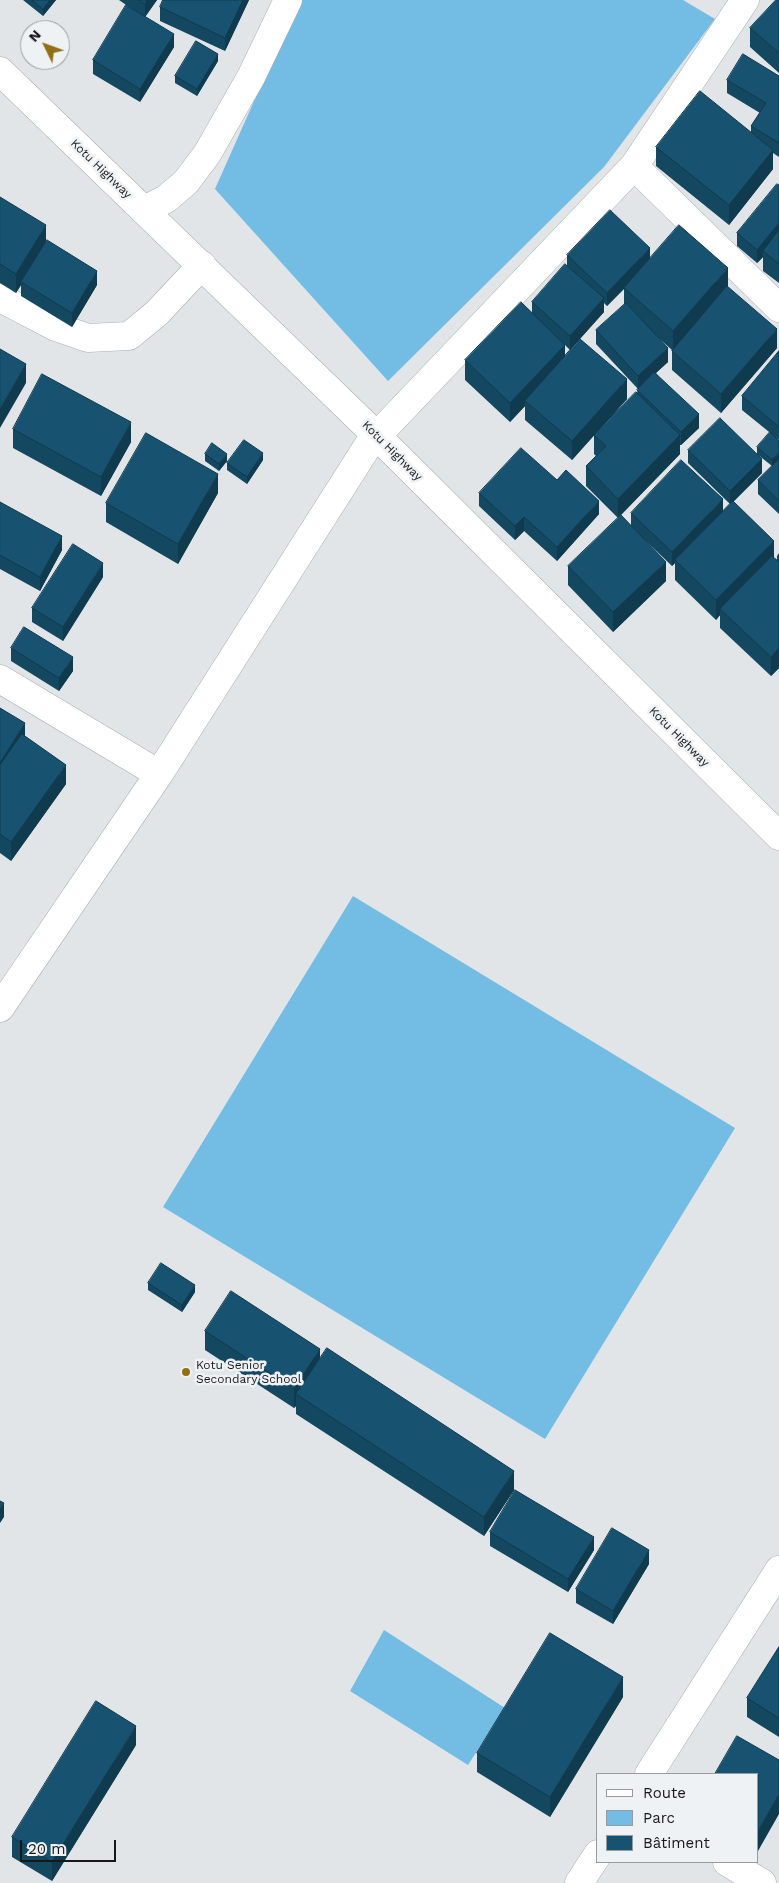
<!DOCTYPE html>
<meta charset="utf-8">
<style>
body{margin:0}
#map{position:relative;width:779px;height:1883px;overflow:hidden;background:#e1e5e8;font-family:"Work Sans",sans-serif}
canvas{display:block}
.legend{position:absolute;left:596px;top:1773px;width:162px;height:90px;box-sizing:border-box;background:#eef2f5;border:1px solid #989b9d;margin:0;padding:6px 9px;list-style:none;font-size:15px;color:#171819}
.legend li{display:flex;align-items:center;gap:10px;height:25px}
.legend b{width:25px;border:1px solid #989b9d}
.north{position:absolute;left:20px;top:20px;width:50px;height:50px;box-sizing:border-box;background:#eef2f5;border:1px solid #989b9d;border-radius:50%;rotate:312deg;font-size:14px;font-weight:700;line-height:20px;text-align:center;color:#171819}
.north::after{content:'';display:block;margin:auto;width:18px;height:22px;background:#926e15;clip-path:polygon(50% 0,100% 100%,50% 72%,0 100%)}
.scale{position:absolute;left:20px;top:1840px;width:96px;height:22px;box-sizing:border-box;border:2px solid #171819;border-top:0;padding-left:6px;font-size:15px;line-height:18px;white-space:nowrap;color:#171819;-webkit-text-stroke:4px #eef2f5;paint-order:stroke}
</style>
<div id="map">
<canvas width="779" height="1883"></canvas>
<ul class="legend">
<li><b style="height:6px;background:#fff"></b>Route</li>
<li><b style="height:14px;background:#73bce4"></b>Parc</li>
<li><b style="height:14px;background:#175370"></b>Bâtiment</li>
</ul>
<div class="north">N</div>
<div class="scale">20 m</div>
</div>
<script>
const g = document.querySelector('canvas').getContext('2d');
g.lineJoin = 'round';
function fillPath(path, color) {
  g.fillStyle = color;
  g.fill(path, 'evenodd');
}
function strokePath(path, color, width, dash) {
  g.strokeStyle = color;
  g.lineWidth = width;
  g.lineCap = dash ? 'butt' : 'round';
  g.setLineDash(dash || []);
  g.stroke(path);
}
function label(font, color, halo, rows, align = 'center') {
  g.font = font + ' "Work Sans",sans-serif';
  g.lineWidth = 5;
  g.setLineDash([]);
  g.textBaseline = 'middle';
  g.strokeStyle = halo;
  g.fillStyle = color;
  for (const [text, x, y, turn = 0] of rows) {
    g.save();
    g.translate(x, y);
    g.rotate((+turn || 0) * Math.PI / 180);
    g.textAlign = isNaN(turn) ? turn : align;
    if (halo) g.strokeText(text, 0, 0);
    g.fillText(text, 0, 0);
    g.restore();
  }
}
fillPath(new Path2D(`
 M299 0H683L715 19 604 167 388 381 215 189Z
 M353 896 735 1128 545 1439 163 1207Z
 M384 1630 505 1708 468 1765 350 1691Z`), '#73bce4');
const street = new Path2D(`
 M634 166 779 308
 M144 210 166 199 186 182 207 154 251 77 288 0
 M0 298 56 327 88 338 129 336 157 313 202 265
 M0 679 159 774
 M0 1008 159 774 369 444 634 166 745 0
 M649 1774 779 1570
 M727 1862 762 1883
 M579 1883 598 1854`);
const secondary = new Path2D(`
 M0 71 376 435 779 836`);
strokePath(street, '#aaaeb0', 29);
strokePath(secondary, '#aaaeb0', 29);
strokePath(street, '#fff', 28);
strokePath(secondary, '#fff', 28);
fillPath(new Path2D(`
 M23 0H56L43 16Z
 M119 0H157L145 17 174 47 140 102 93 74V60L132 9Z
 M249 0 225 51 160 21V7Z
 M779 0V73L750 47V28Z
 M218 61 197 96 175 83V76Z
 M779 76V157L773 153V169L729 225 656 166V147L751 132V126L760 113 727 93V80Z
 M779 185V283L763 271V257L757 263 737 246V233Z
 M0 197 46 241 97 285 72 327 21 296V285L16 293 0 283Z
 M567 255 650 258 728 288 777 348 721 413 672 370V350L655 335 668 362 656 373 699 428 681 445H680V454L618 518 586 486V466L596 456 594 454V435L572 460 525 420V406L510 422 465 380V360L532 313V302L567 266ZM624 289V305L596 330V344L638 389 637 393 600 429 627 399 565 356V345L570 350 604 312V303L607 306Z
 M779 351V440L742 410V396Z
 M13 429 131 442 101 496 13 448Z
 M757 447 779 459V514L758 494V480L772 466 757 454Z
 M688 450 762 473 733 502 774 558 777 560V556L779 553V668L771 676 720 628V615L716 620 675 580V563L672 566 642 537 666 581 613 632 568 585V566L631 526V513L723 511 730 504 688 463Z
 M205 454 227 461 219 471 205 461Z
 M263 460 247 484 227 470V463Z
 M218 493 178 564 106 522V503Z
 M479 493 599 514 557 561 524 531 515 540 479 506Z
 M0 502 62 550 40 591 0 569Z
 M103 577 63 641 32 622V608Z
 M11 648 73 671 59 691 11 661Z
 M0 708 66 784 11 861 0 853Z
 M148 1283 195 1292 182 1312 148 1290Z
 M205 1331 320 1358 514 1490 484 1536 296 1414V1406L294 1408 205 1350Z
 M490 1532 594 1550 568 1592 490 1546Z
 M649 1564 613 1624 576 1603V1589Z
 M779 1647V1737L747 1717V1698Z
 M623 1697 550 1817 477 1772V1753Z
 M136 1745 52 1881 12 1857V1837Z`), '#144760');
fillPath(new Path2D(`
 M50 0H56L43 16V9Z
 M147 0H157L145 17V4Z
 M243 0H249L225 51V38Z
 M174 34V47L140 102V89Z
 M218 54V61L197 96V89Z
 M773 150V169L729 225V205Z
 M779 223V237L763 251V257L757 263V250Z
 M46 225V245L21 282V285L16 293V274Z
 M650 248V262L607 306V293Z
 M728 268V287L673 350V331Z
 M97 271V285L72 327V313Z
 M604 298V312L570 350V336Z
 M777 329V348L721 413V394Z
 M565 345V364L525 401V406L510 422V403Z
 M668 348V362L638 389V376Z
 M26 364V383L0 428V409Z
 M627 379V399L572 460V441Z
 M699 414V428L681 445V432Z
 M131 422V442L101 496V477Z
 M680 435V454L618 518V499Z
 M779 452V459L772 467V460Z
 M263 453V460L247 484V477Z
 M227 454V461L219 471V464Z
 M762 459V473L730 505V491Z
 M218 474V493L178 564V544Z
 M723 499V513L675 560V563L672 566V552Z
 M599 501V514L557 561V547Z
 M524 517V531L515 540V526Z
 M62 536V550L40 591V577Z
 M774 541V561L720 609V615L716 620V600Z
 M666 562V581L613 632V612Z
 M103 563V577L63 641V627Z
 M779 648V668L771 676V657Z
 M73 657V671L59 691V678Z
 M25 723V737L0 776V763Z
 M66 765V784L11 861V842Z
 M195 1285V1292L182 1312V1305Z
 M320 1349V1368L296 1394V1406L294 1408V1389Z
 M514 1471V1490L484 1536V1517Z
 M4 1503V1517L0 1523V1509Z
 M594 1537V1550L568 1592V1579Z
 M649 1550V1564L613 1624V1611Z
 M623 1677V1697L550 1817V1797Z
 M136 1726V1745L52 1881V1862Z
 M779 1794V1814L758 1851V1831Z`), '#103a4e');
const building = new Path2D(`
 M32 0H50L43 9Z
 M139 0H147L145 4Z
 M163 0H243L225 38 160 7Z
 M776 0H779V53L750 28Z
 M126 5 174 34 140 89 93 60Z
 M196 41 218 54 197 89 175 76Z
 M743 54 779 76V143L751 126 766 103 727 80Z
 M700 91 773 150 729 205 656 147Z
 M777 184 779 185V223L757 250 737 233Z
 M0 197 46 225 16 274 0 264Z
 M610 210 650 248 607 293 567 255Z
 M679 225 728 268 673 331 624 288Z
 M779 230V264L763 251Z
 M47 240 97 271 72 313 21 282Z
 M565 264 604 298 570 336 532 302Z
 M727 286 777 329 721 394 672 351Z
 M521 302 565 345 510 403 465 360Z
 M626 303 668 348 638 376 596 330Z
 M580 339 627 379 572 441 525 401Z
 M0 349 26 364 0 409Z
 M779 351V427L742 396Z
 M654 372 699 414 681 432 637 390Z
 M42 374 131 422 101 477 13 429Z
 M636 392 680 435 618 499 586 466 606 446 594 435Z
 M720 418 762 459 730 491 688 450Z
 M770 432 779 441V452L772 460 757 447Z
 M146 433 218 474 178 544 106 503Z
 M244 440 263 453 247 477 227 463Z
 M212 443 227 454 219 464 205 454Z
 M521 448 557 480 566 470 599 501 557 547 524 517 515 526 479 493Z
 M779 459V501L758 480Z
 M681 460 723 499 672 552 631 513Z
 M733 501 774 541 716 600 675 560Z
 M0 502 62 536 40 577 0 555Z
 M621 515 666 562 613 612 568 566Z
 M73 544 103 563 63 627 32 608Z
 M772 556 779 562V648L771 657 720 609Z
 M24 627 73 657 59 678 11 648Z
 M0 708 25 723 0 763Z
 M22 734 66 765 11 842 0 834V765Z
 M161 1263 195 1285 182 1305 148 1283Z
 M231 1291 320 1349 294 1389 205 1331Z
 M327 1348 514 1471 484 1517 296 1394Z
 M515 1490 594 1537 568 1579 490 1532Z
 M0 1501 4 1503 0 1509Z
 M612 1528 649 1550 613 1611 576 1589Z
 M550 1633 623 1677 550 1797 477 1753Z
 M779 1647V1718L747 1698Z
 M96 1701 136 1726 52 1862 12 1837Z
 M737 1736 779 1760V1794L758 1831V1774H715Z`);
fillPath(building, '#175370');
strokePath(building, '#103a4e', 1);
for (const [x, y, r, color] of [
 [186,1372,5,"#926e15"]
]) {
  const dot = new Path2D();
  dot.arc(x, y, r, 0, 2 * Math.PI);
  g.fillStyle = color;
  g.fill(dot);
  strokePath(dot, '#eef2f5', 2);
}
label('12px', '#171819', '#eef2f5', [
 ["Kotu Highway",101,169,44],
 ["Kotu Highway",392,451,45],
 ["Kotu Highway",679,737,45]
]);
label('12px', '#171819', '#eef2f5', [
 ["Kotu Senior",196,1365],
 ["Secondary School",196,1379]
], 'left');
</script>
